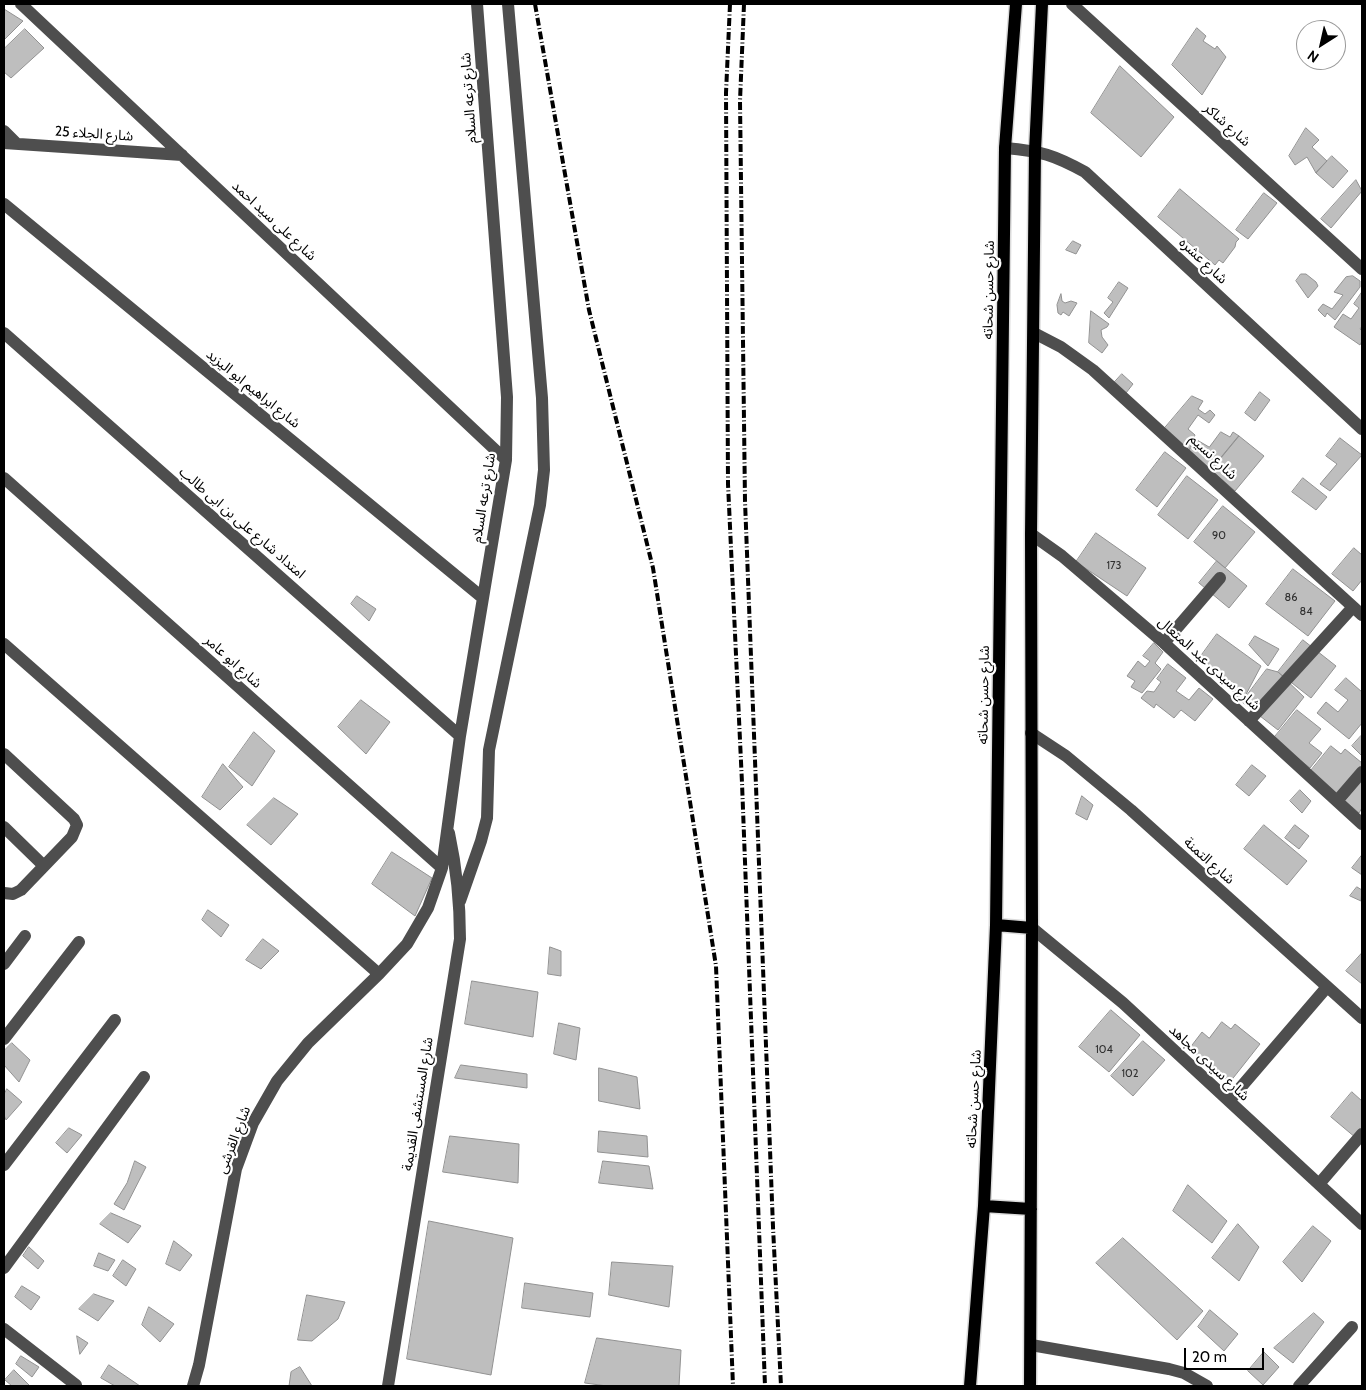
<!DOCTYPE html>
<meta charset="utf-8">
<style>
body{margin:0}
#map{position:relative;width:1366px;height:1390px;overflow:hidden;background:#fff;font-family:Cabin,sans-serif}
canvas{display:block}
.frame{position:absolute;inset:0;border:5px solid #000;pointer-events:none}
.north{position:absolute;left:1296px;top:20px;width:50px;height:50px;box-sizing:border-box;background:#fff;border:1px solid #999;border-radius:50%;rotate:215deg;font-size:14px;font-weight:700;line-height:20px;text-align:center;color:#000}
.north::after{content:'';display:block;margin:auto;width:18px;height:22px;background:#000;clip-path:polygon(50% 0,100% 100%,50% 72%,0 100%)}
.scale{position:absolute;left:1184px;top:1348px;width:80px;height:22px;box-sizing:border-box;border:2px solid #000;border-top:0;padding-left:6px;font-size:15px;line-height:18px;white-space:nowrap;color:#000;-webkit-text-stroke:4px #fff;paint-order:stroke}
</style>
<div id="map">
<canvas width="1366" height="1390"></canvas>
<div class="frame"></div>
<div class="north">N</div>
<div class="scale">20 m</div>
</div>
<script>
const g = document.querySelector('canvas').getContext('2d');
g.lineJoin = 'round';
function fillPath(path, color) {
  g.fillStyle = color;
  g.fill(path, 'evenodd');
}
function strokePath(path, color, width, dash) {
  g.strokeStyle = color;
  g.lineWidth = width;
  g.lineCap = dash ? 'butt' : 'round';
  g.setLineDash(dash || []);
  g.stroke(path);
}
function label(font, color, halo, rows, align = 'center') {
  g.font = font + ' Cabin,"Noto Sans Arabic",sans-serif';
  g.lineWidth = 4.5;
  g.setLineDash([]);
  g.textBaseline = 'middle';
  g.strokeStyle = halo;
  g.fillStyle = color;
  for (const [text, x, y, turn = 0] of rows) {
    g.save();
    g.translate(x, y);
    g.rotate((+turn || 0) * Math.PI / 180);
    g.textAlign = isNaN(turn) ? turn : align;
    if (halo) g.strokeText(text, 0, 0);
    g.fillText(text, 0, 0);
    g.restore();
  }
}
const building = new Path2D(`
 M4 9 23 21 4 40Z
 M1197 28 1206 36 1203 41 1215 49 1217 46 1226 57 1202 95 1172 65Z
 M25 29 44 48 11 78 4 72V49Z
 M1120 66 1174 117 1141 157 1091 113Z
 M1306 128 1319 140 1312 147 1327 161 1316 173 1307 157 1295 165 1289 156Z
 M1332 156 1348 171 1333 188 1316 173Z
 M1356 180 1362 191 1331 228 1321 219Z
 M1180 189 1239 239 1236 242 1235 247 1223 263 1219 260 1215 265 1158 217Z
 M1264 193 1277 203 1248 239 1236 230Z
 M1073 241 1081 245 1076 254 1066 250Z
 M1301 274H1306L1316 282 1318 286 1308 298 1296 281Z
 M1353 276 1360 281V287L1335 320 1327 313 1325 317 1318 310 1323 304 1332 309 1343 295 1334 292 1346 277Z
 M1119 282 1128 288 1109 318 1104 313 1113 302 1108 298Z
 M1362 292V326L1360 329 1362 331V341L1360 345 1334 327 1343 314 1351 319 1359 308 1354 304Z
 M1061 294 1062 301 1065 303 1071 301 1077 303 1069 316 1063 312 1061 315 1058 313 1057 305Z
 M1091 311 1109 324 1107 327 1101 330 1102 337 1108 345 1102 353 1089 343Z
 M1122 374 1133 384 1126 393 1113 384Z
 M1260 392 1270 400 1255 421 1245 413Z
 M1192 396 1203 401 1198 409 1205 414 1210 410 1215 415 1209 423 1198 415 1188 429 1195 435 1189 450 1164 429Z
 M1221 432 1230 437 1233 432 1239 436 1211 470 1189 450 1197 440 1209 447Z
 M1239 436 1264 456 1235 491 1211 470Z
 M1340 438 1362 455 1330 491 1320 484 1337 464 1326 456Z
 M1165 452 1186 468 1157 507 1136 490Z
 M1187 476 1218 500 1188 539 1158 515Z
 M1303 478 1327 497 1316 510 1292 492Z
 M1223 506 1255 532 1225 568 1194 542Z
 M1096 533 1146 568 1127 596 1076 562Z
 M1354 548 1362 555V580L1353 591 1332 574Z
 M1217 561 1247 586 1229 608 1199 583Z
 M1293 569 1335 601 1308 636 1266 604Z
 M357 596 376 609 369 621 351 604Z
 M1217 634 1261 666 1242 702 1201 656Z
 M1255 636 1279 649 1268 666 1249 645Z
 M1303 640 1336 666 1311 698 1278 672Z
 M1154 643 1163 652 1155 663 1161 669 1142 693 1131 687 1135 681 1127 676 1138 661 1145 667 1150 661 1143 656Z
 M1168 664 1186 678 1176 691 1189 700 1199 688 1213 699 1195 721 1181 710 1174 718 1156 704 1154 708 1141 698 1147 691 1154 692 1161 682 1157 679Z
 M1267 669 1278 672 1304 697 1278 730 1242 702Z
 M1346 678 1362 692V723L1349 739 1317 713 1326 702 1338 712 1348 700 1335 690Z
 M361 700 390 722 366 754 338 727Z
 M1297 710 1321 729 1309 743 1322 753 1310 768 1273 739Z
 M254 732 275 751 252 786 229 767Z
 M1361 736 1362 737V756L1352 746Z
 M1331 746 1341 754 1345 749 1362 763V768L1338 797 1309 773Z
 M223 764 243 787 220 810 202 797Z
 M1252 765 1266 776 1249 796 1236 785Z
 M1362 780V808L1359 813 1345 801Z
 M1300 790 1311 801 1302 813 1290 801Z
 M1082 796 1093 805 1087 820 1076 814Z
 M274 798 298 814 271 845 247 825Z
 M1264 825 1307 861 1287 885 1244 849Z
 M1295 825 1309 836 1299 849 1285 838Z
 M392 852 432 878 415 916 372 884Z
 M1362 855V875L1352 868Z
 M1357 887 1362 890 1361 901 1350 896Z
 M208 910 229 925 221 937 202 920Z
 M263 939 279 951 261 969 246 960Z
 M550 947 561 951V976L548 974Z
 M1362 953V984L1346 971Z
 M472 981 538 992 533 1037 465 1024Z
 M1111 1010 1140 1035 1109 1072 1079 1047Z
 M1222 1022 1231 1029 1235 1024 1260 1044 1230 1082 1189 1049 1202 1032 1209 1038Z
 M559 1023 580 1028 576 1060 554 1054Z
 M1143 1041 1165 1060 1133 1096 1111 1076Z
 M12 1043 30 1060 19 1082 4 1065V1051Z
 M461 1065 527 1074V1088L455 1078Z
 M599 1068 637 1077 640 1109 599 1101Z
 M7 1089 22 1102 6 1120 4 1115V1095Z
 M1352 1092 1362 1101V1143L1331 1117Z
 M69 1128 82 1135 67 1153 56 1143Z
 M599 1131 647 1136 648 1157 598 1152Z
 M450 1136 519 1144 518 1183 443 1172Z
 M135 1161 146 1167 124 1210 114 1204 127 1183Z
 M603 1161 649 1166 653 1189 599 1183Z
 M1188 1185 1227 1221 1212 1243 1173 1211Z
 M111 1213 141 1226 128 1243 100 1224Z
 M429 1221 513 1238 491 1375 407 1359Z
 M1238 1224 1259 1247 1239 1281 1212 1258Z
 M1313 1226 1331 1241 1302 1282 1283 1262Z
 M1123 1238 1203 1311 1177 1340 1096 1263Z
 M174 1241 192 1255 180 1271 166 1264Z
 M29 1247 44 1261 38 1269 23 1256Z
 M99 1253 115 1260 108 1271 94 1266Z
 M123 1260 136 1269 126 1286 113 1276Z
 M612 1262 673 1266 669 1307 609 1295Z
 M525 1283 593 1293 590 1317 522 1308Z
 M22 1286 40 1297 31 1310 15 1297Z
 M94 1294 114 1301 98 1321 79 1309Z
 M307 1295 345 1302 338 1319 312 1341 298 1340Z
 M149 1307 174 1324 160 1342 142 1325Z
 M1210 1310 1238 1334 1224 1351 1198 1327Z
 M1314 1313 1324 1322 1293 1363 1274 1348Z
 M77 1336 88 1343 80 1354Z
 M597 1338 681 1350 679 1386H607L585 1383Z
 M1264 1352 1279 1367 1263 1385 1248 1371Z
 M21 1356 39 1367 32 1377 16 1364Z
 M109 1365 140 1386H115L101 1378Z
 M300 1367 312 1386H289L291 1372Z
 M14 1370 29 1385 28 1386H12L5 1380Z`);
fillPath(building, '#bebebe');
strokePath(building, '#929292', 1);
const major = new Path2D(`
 M996 925 1032 928
 M984 1206 1031 1209
 M970 1386 984 1206 996 925 1005 148 1016 4
 M1030 1386 1032 928 1031 534 1035 151 1042 4`);
strokePath(major, '#dbdbdb', 15);
strokePath(new Path2D(`
 M21 4 506 460
 M1072 4 1362 269
 M4 131 17 144
 M4 143 182 155
 M1005 148C1041 151 1054 155 1085 172L1362 429
 M4 204 483 598
 M4 333 460 736
 M1034 333 1061 347 1093 370 1362 615
 M4 478 442 868
 M1031 534 1062 556 1164 643 1362 824
 M1164 643 1220 578
 M4 644 379 974
 M1249 721 1353 607
 M1031 733 1066 756 1131 810 1362 1018
 M4 754 74 819 77 825 72 837 21 890 13 894 4 893
 M1337 801 1362 772
 M4 827 44 866
 M460 901 481 841 487 818 489 750 540 505 544 470 542 398 508 4
 M1032 928 1123 1003 1362 1224
 M4 964 25 936
 M4 1039 79 942
 M1229 1101 1327 987
 M4 1165 115 1020
 M1319 1184 1362 1134
 M4 1268 144 1077
 M4 1329 76 1385 75 1386
 M1031 1345 1169 1369 1184 1373 1207 1386
 M193 1386 199 1365 236 1169 253 1123 277 1081 308 1043 379 974 407 944 428 908 442 868 460 736 506 460 507 397 477 4
 M388 1386 460 939C460 902 457 870 449 833
 M1299 1386 1352 1327`), '#4e4e4e', 12);
strokePath(major, '#000', 12);
strokePath(new Path2D(`
 M535 4 589 310 653 568 716 966 733 1386
 M730 4 726 93 728 484 742 783 765 1386
 M744 4 740 101 745 501 773 1227 781 1386`), '#000', 4, [8, 2.5, 1, 2.5]);
label('11px', '#303030', null, [
 ["90",1219,536],
 ["173",1114,566],
 ["86",1291,598],
 ["84",1306,612],
 ["104",1104,1050],
 ["102",1130,1074]
]);
label('14px', '#000', '#fff', [
 ["شارع ترعه السلام",469,98,-94],
 ["شارع شاكر",1227,125,42],
 ["شارع الجلاء 25",94,134,4],
 ["شارع على سيد احمد",274,221,43],
 ["شارع عشره",1203,261,43],
 ["شارع حسن شحاته",989,290,-89],
 ["شارع ابراهيم ابو اليزيد",253,389,39],
 ["شارع نسيم",1213,457,43],
 ["شارع ترعه السلام",484,498,-81],
 ["امتداد شارع على بن ابى طالب",242,523,41],
 ["شارع ابو عامر",233,662,42],
 ["شارع سيدى عبد المتعال",1209,664,42],
 ["شارع حسن شحاته",984,695,-89],
 ["شارع التمنة",1209,861,42],
 ["شارع سيدى مجاهد",1209,1063,43],
 ["شارع حسن شحاته",974,1099,-87],
 ["شارع المستشفى القديمة",418,1104,-81],
 ["شارع القرشى",234,1140,-69]
]);
</script>
